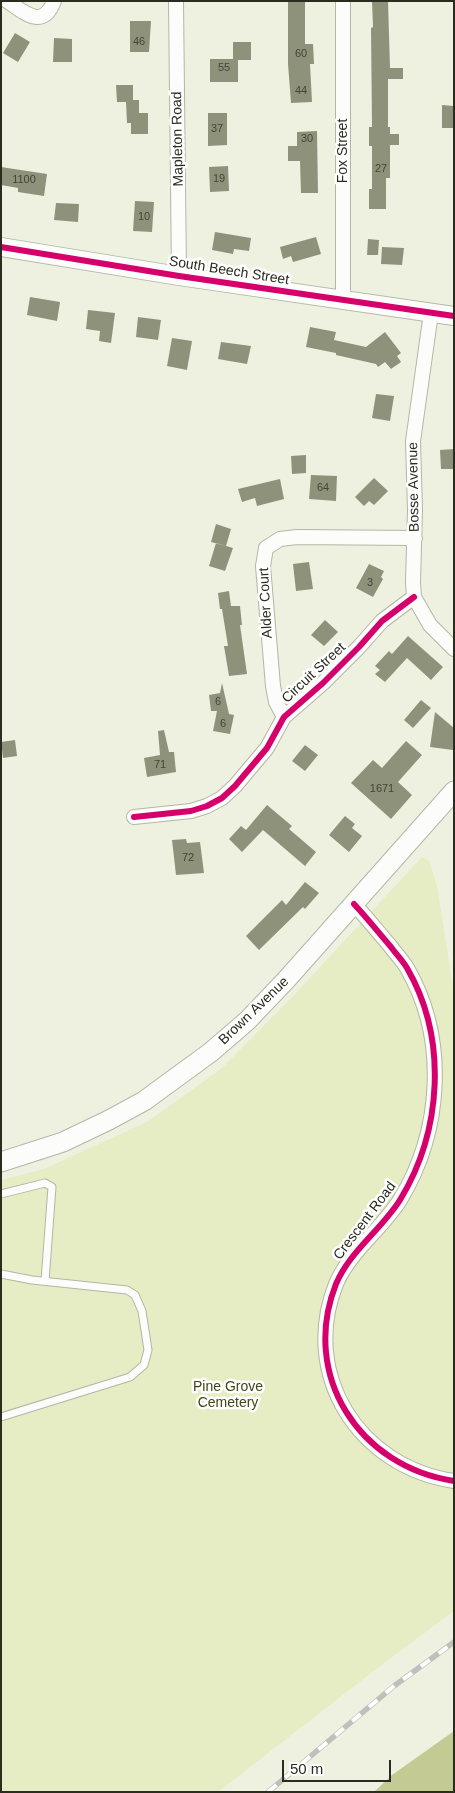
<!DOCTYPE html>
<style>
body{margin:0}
#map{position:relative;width:455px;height:1793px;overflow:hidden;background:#eef1df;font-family:Helvetica,sans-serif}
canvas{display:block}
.frame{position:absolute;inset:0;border:2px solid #2a2c1f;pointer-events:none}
.scale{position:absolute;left:282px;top:1760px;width:109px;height:22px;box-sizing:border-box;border:2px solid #2a2c1f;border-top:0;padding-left:6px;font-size:15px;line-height:18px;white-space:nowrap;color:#2a2c1f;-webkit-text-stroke:4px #fff;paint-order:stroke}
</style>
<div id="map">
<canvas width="455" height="1793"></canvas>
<div class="frame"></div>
<div class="scale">50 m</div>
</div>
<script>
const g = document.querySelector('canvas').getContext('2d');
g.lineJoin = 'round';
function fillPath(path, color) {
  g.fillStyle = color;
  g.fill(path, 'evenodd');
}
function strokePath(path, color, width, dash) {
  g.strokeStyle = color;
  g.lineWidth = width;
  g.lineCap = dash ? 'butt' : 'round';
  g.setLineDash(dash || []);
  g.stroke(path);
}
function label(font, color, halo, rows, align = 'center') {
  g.font = font + ' Helvetica,sans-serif';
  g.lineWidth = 5;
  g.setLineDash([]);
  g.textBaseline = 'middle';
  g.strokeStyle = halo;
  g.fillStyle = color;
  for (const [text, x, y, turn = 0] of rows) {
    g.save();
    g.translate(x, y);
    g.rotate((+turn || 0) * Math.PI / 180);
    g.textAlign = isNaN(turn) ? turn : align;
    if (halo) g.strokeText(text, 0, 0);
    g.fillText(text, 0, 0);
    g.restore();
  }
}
fillPath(new Path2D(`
 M422 857 429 861 437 886 454 994V1611L384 1663 218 1792H1V1180L44 1169 147 1122 221 1069 295 994Z`), '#e6ecc3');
fillPath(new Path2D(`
 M454 1731V1792H374L392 1775Z`), '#c3ca93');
fillPath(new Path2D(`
 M288 1H305V44H313L314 64H310L312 102 291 103 288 64Z
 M372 1H388L390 68H403V79H388V127H390V134H399V145H390V178H386V209H369V189H372V146H369V127H372L371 28 373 27Z
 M130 21H151L149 52H130Z
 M15 33 30 42 18 62 3 53Z
 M54 38 72 39V62H53Z
 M233 42H251V60H238V82H210V59H233Z
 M116 85H133V100H139V113H148V134H131V123H127L126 102H117Z
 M442 105 454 106V128H442Z
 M208 113H227V145L208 146Z
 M317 131 318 193H301L300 161H288V146H297V132Z
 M228 166 229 191 210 192 209 167Z
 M1 167 47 174 44 196 18 192V188L1 185Z
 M135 201 154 202 152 232 133 231Z
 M56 203 79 204 78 222 54 220Z
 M215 232 251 238 249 251 234 249 233 254 212 250Z
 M316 237 321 254 293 262 291 256 283 259 280 247Z
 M368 239 379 240 378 255H367Z
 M382 247 404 248 402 265 381 264Z
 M30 297 60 302 57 321 27 315Z
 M88 310 115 313 111 343 99 341 100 331 86 329Z
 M138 317 161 320 158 340 136 337Z
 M310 327 336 332 334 340 366 347 385 332 401 353 397 356 401 362 391 369 385 362 378 367 376 364 336 355V353L306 347Z
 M172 338 192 341 187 370 167 366Z
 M221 342 251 346 247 364 218 359Z
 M376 394 394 396 390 421 372 418Z
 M454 449V469H441L440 450Z
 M306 455V473L292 474 291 456Z
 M311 475 337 476 336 501 309 499Z
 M374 478 388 491 374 505 369 501 364 506 355 497Z
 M280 479 284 499 257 506 255 498 242 502 238 489Z
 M216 524 231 529 226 546 211 542Z
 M216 543 233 548 225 571 209 566Z
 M309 562 313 589 296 591 293 564Z
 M369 564 384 571 381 577 383 579 373 597 356 588Z
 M229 591 231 606H240L242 625H240L247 674 229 676 224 646H228L222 609H220L218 593Z
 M325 620 338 632 324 646 311 635Z
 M408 636 443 667 431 680 407 658 385 682 375 674 380 670 375 666 389 651 392 654Z
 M222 683 229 714 234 715 230 734 213 731 217 711H211L209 695 220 693Z
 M421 700 431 708 413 728 404 720Z
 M435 712 454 728 453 750 430 747Z
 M164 730 169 752H174L176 772 147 777 144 758 160 755 158 731Z
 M15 740 17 756 3 758 1 742Z
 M406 741 422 755 398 782 412 795 391 819 351 783 373 760 382 768Z
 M305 745 318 755 305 771 292 761Z
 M267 805 292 826 289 829 316 852 305 866 263 830 242 852 229 839 241 826 246 830Z
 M345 816 355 824 352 828 362 836 349 852 329 835Z
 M186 839 187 843 200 842 204 873 176 875 172 840Z
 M305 882 319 893 305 909 303 907 259 950 246 936 282 900 286 905Z`), '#8f927b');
const service = new Path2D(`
 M1 1194 45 1183 52 1187 45 1281
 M1 1274 32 1280 127 1290 135 1295 142 1311 148 1350 144 1365 130 1377 1 1417`);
const minor = new Path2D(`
 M7 1C25 13 43 30 54 1
 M176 1 179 276
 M343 1V300
 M431 313 413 441 415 510 413 582 414 597 430 625 454 649
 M284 717 276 702 273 686 263 566 266 548 280 539 297 537 415 538
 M134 817 191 811 207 806 222 798 235 786 267 748 284 717 323 683 359 647 382 621 414 597
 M354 904C367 918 379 933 391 947 396 954 403 961 407 968 448 1039 442 1131 400 1200 381 1230 350 1251 336 1284 300 1375 359 1467 454 1481`);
const tertiary = new Path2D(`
 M1 247 179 276 454 316`);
const secondary = new Path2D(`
 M1 1162 63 1142 109 1120 144 1101 211 1052 247 1021 287 979 454 791`);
strokePath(service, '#b3b6a7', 9);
strokePath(minor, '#b3b6a7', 16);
strokePath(tertiary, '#b3b6a7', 20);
strokePath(secondary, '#b3b6a7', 21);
strokePath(service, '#fcfdfa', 7);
strokePath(minor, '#fcfdfa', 14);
strokePath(tertiary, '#fcfdfa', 18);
strokePath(secondary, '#fcfdfa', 19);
const rail = new Path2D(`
 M268 1792 394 1686 454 1642`);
strokePath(rail, '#bfc0bb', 5.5);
strokePath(rail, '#fff', 4, [11]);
strokePath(new Path2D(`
 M1 247 179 276 454 316
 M134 817 191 811 207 806 222 798 235 786 267 748 284 717 323 683 359 647 382 621 414 597
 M354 904C367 918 379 933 391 947 396 954 403 961 407 968 448 1039 442 1131 400 1200 381 1230 350 1251 336 1284 300 1375 359 1467 454 1481`), '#d6006c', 6);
label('11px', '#434636', null, [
 ["46",139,42],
 ["60",301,54],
 ["55",224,68],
 ["44",301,91],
 ["37",217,129],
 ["30",307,139],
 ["27",381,169],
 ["19",219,179],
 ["1100",24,180],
 ["10",144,217],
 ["64",323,488],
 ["3",370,583],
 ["6",218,702],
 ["6",223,724],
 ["71",160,765],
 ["1671",382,789],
 ["72",188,858]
]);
label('14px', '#2a2c1f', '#fff', [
 ["Mapleton Road",178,139,-91],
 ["Fox Street",343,151,-90],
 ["South Beech Street",229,271,9],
 ["Bosse Avenue",414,487,-91],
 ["Alder Court",266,603,-93],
 ["Circuit Street",314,673,-43],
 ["Brown Avenue",254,1011,-44],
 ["Crescent Road",365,1221,-53]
]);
label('14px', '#424712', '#fff', [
 ["Pine Grove",228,1387],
 ["Cemetery",228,1403]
]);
</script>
